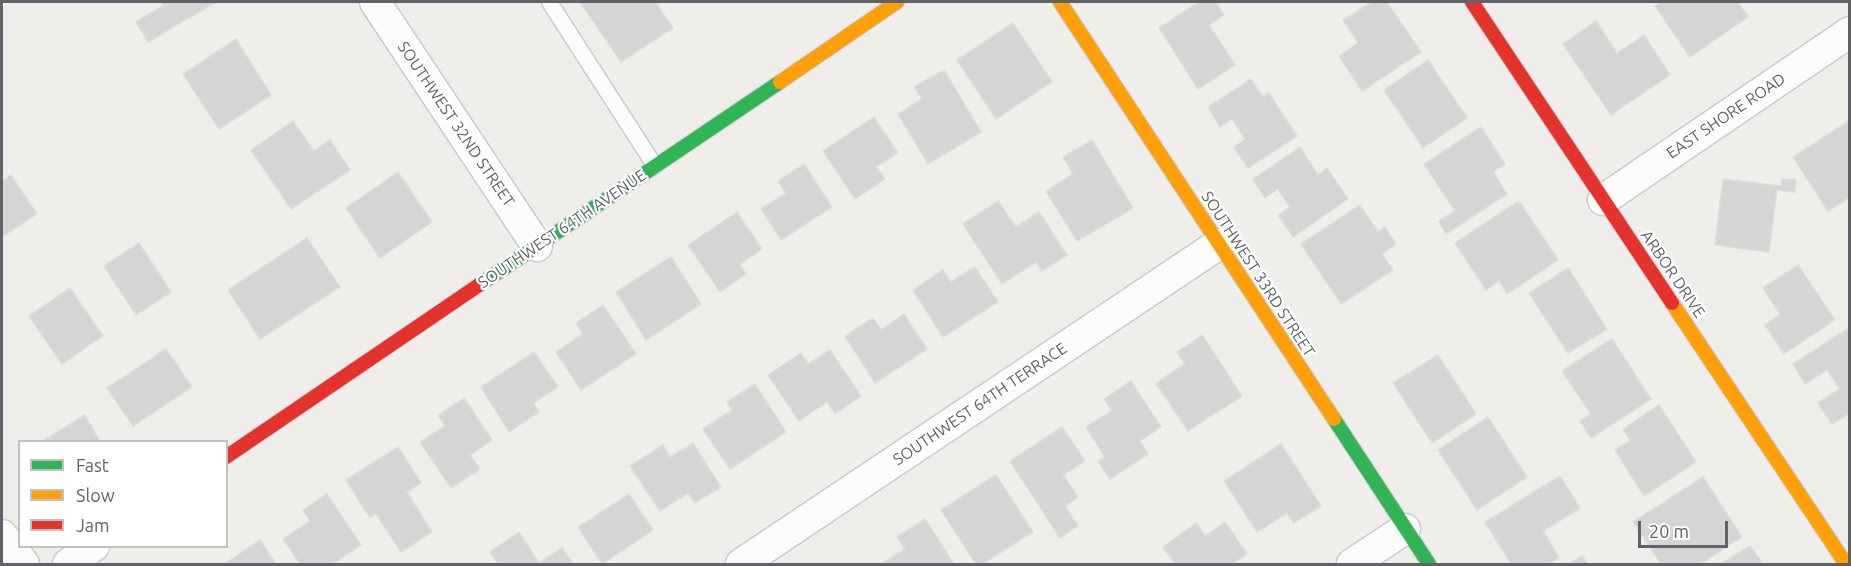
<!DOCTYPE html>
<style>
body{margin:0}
#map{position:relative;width:1851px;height:566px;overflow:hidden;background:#efeeea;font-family:Ubuntu,sans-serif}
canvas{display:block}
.frame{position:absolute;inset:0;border:3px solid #5f6368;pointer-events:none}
.legend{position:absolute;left:18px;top:440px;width:210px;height:108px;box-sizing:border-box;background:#fff;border:2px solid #bfc1c3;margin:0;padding:8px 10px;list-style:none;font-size:18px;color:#5f6368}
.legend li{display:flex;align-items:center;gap:12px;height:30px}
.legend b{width:30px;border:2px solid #bfc1c3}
.scale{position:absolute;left:1638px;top:521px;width:90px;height:27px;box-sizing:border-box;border:3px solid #5f6368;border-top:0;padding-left:8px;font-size:18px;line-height:21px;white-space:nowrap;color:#5f6368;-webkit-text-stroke:4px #fff;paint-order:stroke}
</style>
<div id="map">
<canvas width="1851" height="566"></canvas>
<div class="frame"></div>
<ul class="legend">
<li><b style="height:8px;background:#30b455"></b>Fast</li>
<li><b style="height:8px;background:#ff9f0a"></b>Slow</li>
<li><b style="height:8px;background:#e5322d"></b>Jam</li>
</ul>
<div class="scale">20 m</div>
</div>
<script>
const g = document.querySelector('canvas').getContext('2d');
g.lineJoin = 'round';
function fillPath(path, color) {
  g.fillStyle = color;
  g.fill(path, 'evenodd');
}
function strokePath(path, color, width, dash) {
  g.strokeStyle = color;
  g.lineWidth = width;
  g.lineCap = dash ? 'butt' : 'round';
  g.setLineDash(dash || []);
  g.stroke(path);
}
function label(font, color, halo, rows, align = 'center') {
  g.font = font + ' Ubuntu,sans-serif';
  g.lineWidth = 4.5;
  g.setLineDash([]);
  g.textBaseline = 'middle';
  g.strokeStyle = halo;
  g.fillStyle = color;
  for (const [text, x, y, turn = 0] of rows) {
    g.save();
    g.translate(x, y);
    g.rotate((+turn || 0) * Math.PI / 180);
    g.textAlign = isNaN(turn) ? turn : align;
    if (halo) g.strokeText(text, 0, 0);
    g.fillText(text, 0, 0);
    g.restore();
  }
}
const building = new Path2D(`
 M161 2H216L148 42 136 22 163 6Z
 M580 2H655L673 28 621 62Z
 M1199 2H1215L1224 15 1209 25 1235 65 1198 89 1159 28Z
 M1372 2H1387L1421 52 1362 91 1339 56 1358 43 1343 20Z
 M1662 2H1738L1748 17 1690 57 1655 6Z
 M1596 21 1617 53 1644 35 1670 75 1611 115 1563 44Z
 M1013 23 1052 82 996 119 957 60Z
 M236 39 271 95 219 129 183 74Z
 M1428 60 1467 118 1423 148 1384 90Z
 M944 70 981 132 928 164 898 114 922 99 914 87Z
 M1251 79 1263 97 1269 93 1297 136 1248 168 1234 147 1245 139 1232 119 1220 127 1208 107Z
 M874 117 898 153 876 167 885 179 855 199 823 151Z
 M1850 120V197L1828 211 1793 157Z
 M293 121 314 151 330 140 350 170 291 209 251 150Z
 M1481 127 1505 164 1493 172 1507 194 1446 234 1439 221 1455 211 1424 164Z
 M1092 140 1133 208 1077 241 1046 191 1073 174 1063 157Z
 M1300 147 1318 175 1327 168 1348 199 1293 237 1278 215 1290 207 1278 189 1265 198 1253 179Z
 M804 164 832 207 781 240 761 209 786 193 778 181Z
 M398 172 432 222 380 258 346 208Z
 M11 175 37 214 2 237V181Z
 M1723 179 1781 186 1782 179 1796 180 1795 192 1777 190 1769 252 1715 245Z
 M998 201 1016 227 1039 212 1067 255 1042 271 1036 262 1002 284 963 224Z
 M1519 201 1558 260 1507 294 1499 281 1486 290 1455 243Z
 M1360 205 1378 232 1385 227 1396 244 1382 254 1393 270 1341 304 1301 244Z
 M737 212 762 249 740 264 746 274 720 292 688 245Z
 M307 238 340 287 260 339 228 290Z
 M139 243 171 292 136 315 104 266Z
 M671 257 701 304 646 340 616 292Z
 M1798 265 1835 320 1784 354 1765 325 1780 314 1763 288Z
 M975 267 998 302 943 337 913 290 943 270 951 282Z
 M1568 268 1607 329 1568 353 1529 293Z
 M70 288 103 336 62 364 29 316Z
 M603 305 636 354 581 390 556 352 583 334 576 323Z
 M904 314 927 349 875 383 845 336 873 318 881 330Z
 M1849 328 1850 413 1832 424 1818 403 1840 389 1827 370 1805 384 1793 364Z
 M1202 335 1242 396 1188 431 1156 383 1185 364 1177 352Z
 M1612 339 1651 399 1591 438 1580 421 1591 414 1562 371Z
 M166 349 192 387 133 426 107 388Z
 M830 350 861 396 835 414 827 402 799 421 768 375 801 353 808 364Z
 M534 352 558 387 533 403 539 412 509 432 481 387Z
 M1438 355 1476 414 1432 443 1393 383Z
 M1131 381 1161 427 1140 441 1148 454 1110 479 1098 461 1105 457 1086 427 1112 411 1104 399Z
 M755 384 786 432 730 469 703 429 732 410 727 402Z
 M464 398 492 440 470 455 480 469 451 488 420 442 445 426 438 415Z
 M1659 405 1696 462 1644 496 1615 450 1630 441 1623 429Z
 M85 415 100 442H41Z
 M1488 417 1527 477 1477 510 1438 450Z
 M1062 427 1085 461 1063 475 1078 497 1065 506 1078 526 1060 538 1010 461Z
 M693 443 721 487 695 503 688 493 660 511 630 466 663 445 670 457Z
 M1281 444 1321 506 1294 523 1287 513 1257 532 1224 481Z
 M398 447 421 483 407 492 432 532 401 552 376 514 370 518 346 480Z
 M996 475 1033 532 982 564H976L941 510Z
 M1560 476 1580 508 1543 531 1559 558 1548 564H1511L1485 522Z
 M1703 477 1742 537 1700 564H1661L1633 522Z
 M327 494 361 545 332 564H300L283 539 310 521 303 510Z
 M629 494 653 530 602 564 578 527Z
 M925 519 954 564H882L905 549 897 537Z
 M1225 522 1247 554 1232 564H1175L1163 547 1196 523 1205 536Z
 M519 532 539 563 562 548 573 564H498L490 552Z
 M260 540 276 564H224Z
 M1750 546 1763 564H1721Z
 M1582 556 1588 564H1569Z`);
fillPath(building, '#d6d5d3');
strokePath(building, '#deddd9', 1.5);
const lane = new Path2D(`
 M550 3 655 166`);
const street = new Path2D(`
 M375 2 537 246
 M1603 200 1850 32
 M2 535 24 564
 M68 564 94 546
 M741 564 1219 244
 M1352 564 1405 529`);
const fast = new Path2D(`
 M479 285 780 82
 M1334 419 1429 564`);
const slow = new Path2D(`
 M1060 2 1334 419
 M780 82 897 2
 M1672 303 1846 564`);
const jam = new Path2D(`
 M1472 2 1672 303
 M226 457 479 285`);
strokePath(lane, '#cbcccc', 18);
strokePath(street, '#cbcccc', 33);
strokePath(fast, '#cacacb', 16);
strokePath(slow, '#cacacb', 16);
strokePath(jam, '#cacacb', 16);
strokePath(lane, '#fdfcfc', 15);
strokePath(street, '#fdfcfc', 30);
strokePath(fast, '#30b455', 14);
strokePath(slow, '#ff9f0a', 14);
strokePath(jam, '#e5322d', 14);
label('16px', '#5f6368', '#fff', [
 ["EAST SHORE ROAD",1726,116,-34],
 ["SOUTHWEST 32ND STREET",456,124,56],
 ["SOUTHWEST 64TH AVENUE",562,229,-34],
 ["SOUTHWEST 33RD STREET",1258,274,57],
 ["ARBOR DRIVE",1673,274,56],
 ["SOUTHWEST 64TH TERRACE",980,404,-34]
]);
</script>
